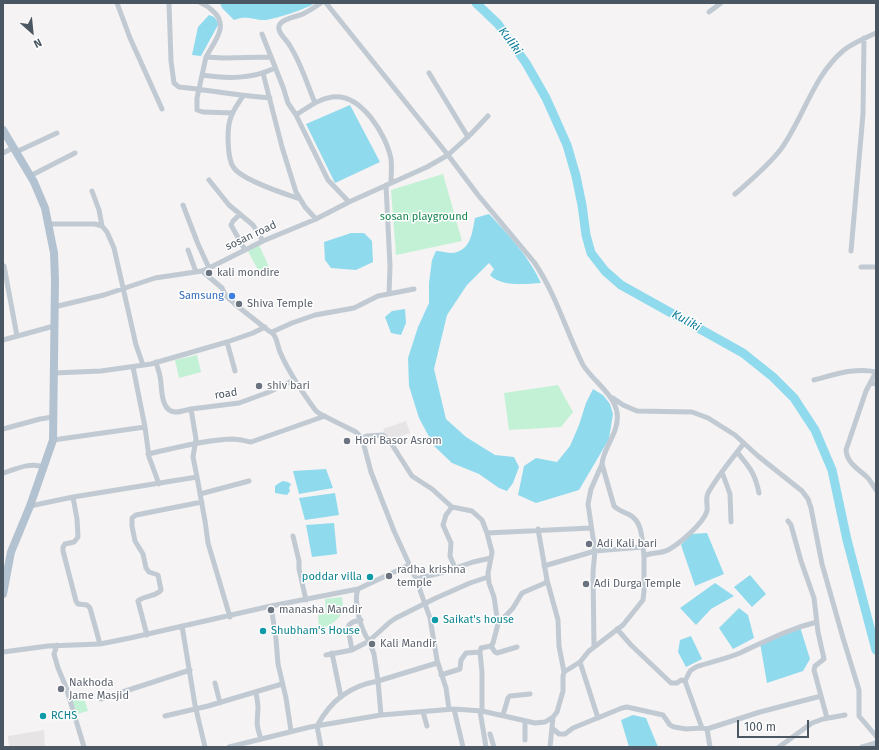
<!DOCTYPE html>
<style>
body{margin:0}
#map{position:relative;width:879px;height:750px;overflow:hidden;background:#f5f3f3;font-family:"Fira Sans",sans-serif}
canvas{display:block}
.frame{position:absolute;inset:0;border:4px solid #4a5661;pointer-events:none}
.north{position:absolute;left:12px;top:12px;width:40px;height:40px;-webkit-text-stroke:3px #fff;paint-order:stroke;rotate:153deg;font-size:11px;font-weight:700;line-height:16px;text-align:center;color:#4a5661}
.north::after{content:'';display:block;margin:auto;width:14px;height:18px;background:#4a5661;clip-path:polygon(50% 0,100% 100%,50% 72%,0 100%)}
.scale{position:absolute;left:737px;top:720px;width:72px;height:18px;box-sizing:border-box;border:2px solid #4a5661;border-top:0;padding-left:5px;font-size:12px;line-height:14px;white-space:nowrap;color:#4a5661;-webkit-text-stroke:3px #fff;paint-order:stroke}
</style>
<div id="map">
<canvas width="879" height="750"></canvas>
<div class="frame"></div>
<div class="north">N</div>
<div class="scale">100 m</div>
</div>
<script>
const g = document.querySelector('canvas').getContext('2d');
g.lineJoin = 'round';
function fillPath(path, color) {
  g.fillStyle = color;
  g.fill(path, 'evenodd');
}
function strokePath(path, color, width, dash) {
  g.strokeStyle = color;
  g.lineWidth = width;
  g.lineCap = dash ? 'butt' : 'round';
  g.setLineDash(dash || []);
  g.stroke(path);
}
function label(font, color, halo, rows, align = 'center') {
  g.font = font + ' "Fira Sans",sans-serif';
  g.lineWidth = 3;
  g.setLineDash([]);
  g.textBaseline = 'middle';
  g.strokeStyle = halo;
  g.fillStyle = color;
  for (const [text, x, y, turn = 0] of rows) {
    g.save();
    g.translate(x, y);
    g.rotate((+turn || 0) * Math.PI / 180);
    g.textAlign = isNaN(turn) ? turn : align;
    if (halo) g.strokeText(text, 0, 0);
    g.fillText(text, 0, 0);
    g.restore();
  }
}
fillPath(new Path2D(`
 M406 421 410 433 388 441 383 429Z
 M44 730 45 747H9L8 736Z`), '#e6e4e5');
fillPath(new Path2D(`
 M443 174 462 241 396 255 391 190Z
 M259 245 269 267 259 272 248 251Z
 M197 355 201 372 179 378 175 360Z
 M558 385 573 412 561 427 509 430 504 393Z
 M342 597C342 601 344 607 343 610 340 620 328 627 319 629L318 615 326 613 325 599Z
 M84 698 88 711 77 714 72 700Z`), '#c3f1d5');
fillPath(new Path2D(`
 M220 3H315C306 9 276 19 265 20 252 20 247 15 234 20L222 8Z
 M209 15 214 17 218 22V25L201 56 192 55 198 27Z
 M350 105 380 162 335 183 306 124Z
 M489 214C509 235 529 257 541 283 525 284 501 287 490 275L494 269 489 263 467 285 447 315 434 369 446 419 466 437 495 455 514 457 519 467 513 483 507 491 499 488 479 474 452 463 434 446 419 418 409 386 408 358 418 327 429 303V283L432 260 436 251C441 251 447 253 452 253 471 251 472 233 475 218Z
 M351 233H364L372 241 373 262 356 270 331 268 325 260 324 242Z
 M405 309 406 323 401 335 391 333 385 317 392 311Z
 M593 389 603 395 610 404 613 414 609 439 579 490 536 503 518 495 524 466 536 458 557 462 570 446 579 425 586 403Z
 M326 469 333 488 299 494 293 471Z
 M283 481 288 482 291 484 289 488 290 491 287 495 275 493V486L279 483Z
 M335 493 339 515 305 520 299 498Z
 M334 523 337 554 312 557 306 525Z
 M707 533 724 574 695 586 681 545 691 534Z
 M750 575 766 594 752 607 734 587Z
 M715 583 734 596 711 609 696 625 680 608Z
 M739 608 748 615 754 638 733 649 719 628Z
 M800 627 810 659 803 671 767 683 760 643Z
 M691 636 702 659 686 667 678 652 680 640Z
 M633 715 646 718 658 747H629L621 720Z`), '#90daee');
strokePath(new Path2D(`
 M476 3 498 24 526 63 546 98 567 145 576 176 582 205 586 235 591 253 605 271 621 285 743 353 773 377 794 398 815 430 832 470 847 540 876 650`), '#90daee', 9);
strokePath(new Path2D(`
 M117 3 130 38 162 109
 M169 3 171 61 174 83 179 87C209 90 239 96 270 98
 M201 3C206 5 210 8 214 12 229 26 214 42 206 57
 M326 3 448 155 478 195 534 262C556 294 566 331 583 365 597 387 626 400 615 430 611 442 603 452 602 464L614 506C619 511 624 512 630 515 641 521 642 536 643 547
 M709 12 721 3
 M262 34 283 87 288 103 296 115C307 108 318 99 332 97 361 93 386 134 391 159 392 167 391 175 391 183
 M263 73 282 147 296 192 305 207 316 219
 M429 73 468 137
 M202 75C228 79 252 79 275 68
 M243 96C238 104 232 111 230 120 227 130 227 160 234 168 242 180 285 194 300 199
 M315 103C307 84 301 63 290 46 287 40 275 31 280 24 284 18 296 17 303 14 309 11 315 7 321 3
 M233 113 203 112 197 110V98L206 57 223 58 271 57
 M296 115 328 180 349 202
 M16 152 57 133
 M3 153 13 148
 M30 176 75 153
 M209 180 229 205 253 225 263 241
 M386 185 390 266 389 294
 M92 191 99 210 102 226
 M735 194C751 180 768 166 781 149 804 117 813 76 844 50 853 43 865 38 876 33
 M183 205 198 244 209 268
 M240 214 233 221 231 225 245 250
 M49 224H95L102 226 107 232 114 248 136 345 143 365
 M188 250 196 272
 M851 251 863 114 864 38
 M4 266 17 336
 M861 267H876
 M202 271 222 288 226 296 236 305 269 331C277 334 277 345 280 352 289 373 302 392 316 411L320 414 356 432 362 438 371 472 394 531 416 579 430 618 437 660 446 688 449 709
 M54 307 104 295 155 278 202 271 209 268 263 241 316 219 349 202 427 167 448 155 471 134 488 116
 M272 332 292 323 315 315 354 308 378 296 414 289
 M3 340 54 326
 M227 342 235 371
 M156 362C158 369 161 377 161 384 162 393 162 412 176 412 180 412 186 410 191 409
 M133 367 145 427 149 457 159 484
 M876 372 866 391 846 450C847 463 858 469 867 477 870 480 873 485 876 490
 M54 373 101 371 151 364 227 342 253 333 265 327
 M814 380C834 375 855 367 876 372
 M870 383 876 384
 M613 398 623 405 637 411 692 412 708 418 735 435 758 456 802 491 808 499 811 508 822 564 843 638 859 690V716L876 736
 M3 429 40 419 53 417
 M362 438 367 436 383 435 391 443 412 476 432 489 452 507 472 511 482 520 487 533 591 528
 M53 440 145 427
 M737 452C750 468 755 473 759 493
 M148 454C176 448 204 440 232 439 239 439 245 441 251 442L325 416
 M722 472 730 494 731 522
 M3 473C16 469 30 462 43 467
 M197 477 193 457 196 439 191 409 239 403 269 392 294 380
 M200 494 249 481
 M73 497 77 519 78 537 74 542 65 544 63 547V551L76 601 78 604 87 605 90 608 100 644
 M30 506 73 497 197 477 205 521 208 543 230 617
 M452 507 446 515 443 525 451 543 450 556 455 568
 M788 521 791 525 801 561 814 598 818 632 824 659 815 666 814 670 827 718
 M293 536 299 561V569L306 600
 M544 566 595 551 643 547 644 556
 M416 579 444 572 473 562 491 558 492 552 487 533
 M547 580 558 620 559 646 564 672
 M358 589C353 602 361 630 369 641L390 622 396 618 436 598 470 583 488 577
 M271 606 276 639 278 664 286 698 291 731
 M498 624 513 608 522 593 545 583 547 580 538 529
 M182 626 195 705 205 747
 M617 629 631 645 671 683H677L681 680 685 681 702 728 707 729 710 747
 M147 635 138 601C145 595 156 597 161 590L158 575 149 572 146 568 143 554 135 541 132 526V518L136 515 202 502
 M57 645 54 654 58 668 66 687 84 747
 M491 646 495 652 497 653 517 647
 M594 647 593 572 595 551 588 504 591 489 602 464
 M3 652 48 646 100 644 130 638 271 606 358 589 409 565
 M480 652 481 648 491 646 493 643 498 624 494 597 489 583 488 573 491 558
 M332 653 341 697
 M326 655 352 650
 M580 662 598 718
 M441 675 460 669 461 660 466 653 480 652 482 672V711
 M685 681 690 671 696 667C710 662 726 659 740 653 766 641 788 629 817 622
 M215 683 220 703
 M256 693C257 698 258 704 258 709 257 724 256 724 261 739
 M101 699 190 670
 M454 709 463 747
 M480 711 486 747
 M423 712 427 726
 M381 715 378 681 437 663
 M503 715 508 698 510 696 530 694
 M165 716 208 706 282 684
 M552 728 559 734H565L573 728 622 708 627 707 663 715 670 725 674 727 686 729 702 728
 M707 729 760 712 821 696
 M490 734 494 747
 M525 740V721
 M229 747 310 727 381 715 454 709 482 711 535 723 545 722 553 717 557 712 563 691V676L564 672 580 662 589 651 623 625 643 600 644 591V556C651 552 660 554 668 550 679 544 703 524 707 511 708 505 705 499 708 493 718 475 732 459 744 443
 M321 747 317 726C331 700 350 686 378 681L374 654 369 641 352 650 348 628 349 625 353 622 361 620
 M550 747 553 717
 M779 747 812 723 823 719 845 715
 M862 747 876 743`), '#c1cad2', 5);
strokePath(new Path2D(`
 M3 130 34 182 45 208 54 253 55 281 53 440 30 506 11 552 3 594`), '#b3c2d1', 8);
for (const [x, y, r, color] of [
 [209,273,4,"#6b7280"],
 [232,296,4,"#3f7fe0"],
 [239,304,4,"#6b7280"],
 [259,386,4,"#6b7280"],
 [347,441,4,"#6b7280"],
 [589,544,4,"#6b7280"],
 [389,576,4,"#6b7280"],
 [370,577,4,"#0f9aa8"],
 [586,584,4,"#6b7280"],
 [271,610,4,"#6b7280"],
 [435,620,4,"#0f9aa8"],
 [263,631,4,"#0f9aa8"],
 [372,644,4,"#6b7280"],
 [61,689,4,"#6b7280"],
 [43,716,4,"#0f9aa8"]
]) {
  const dot = new Path2D();
  dot.arc(x, y, r, 0, 2 * Math.PI);
  g.fillStyle = color;
  g.fill(dot);
  strokePath(dot, '#fff', 1.5);
}
label('11px', '#17864f', '#fff', [
 ["sosan playground",424,217]
]);
label('11px', '#4a5661', '#fff', [
 ["sosan road",251,236,-25],
 ["road",226,394,-9]
]);
label('11px', '#5b616d', '#fff', [
 ["kali mondire",217,273],
 ["Shiva Temple",247,304],
 ["shiv bari",267,386],
 ["Hori Basor Asrom",355,441],
 ["Adi Kali bari",597,544],
 ["radha krishna",397,570],
 ["temple",397,583],
 ["Adi Durga Temple",594,584],
 ["manasha Mandir",279,610],
 ["Kali Mandir",380,644],
 ["Nakhoda",69,683],
 ["Jame Masjid",69,696]
], 'left');
label('11px', '#366cbe', '#fff', [
 ["Samsung",224,296]
], 'right');
label('11px', '#0d838f', '#fff', [
 ["poddar villa",362,577,"right"],
 ["Saikat's house",443,620],
 ["Shubham's House",271,631],
 ["RCHS",51,716]
], 'left');
label('italic 12px', '#0c7c9b', '#fff', [
 ["Kuliki",510,41,54],
 ["Kuliki",686,321,29]
]);
</script>
